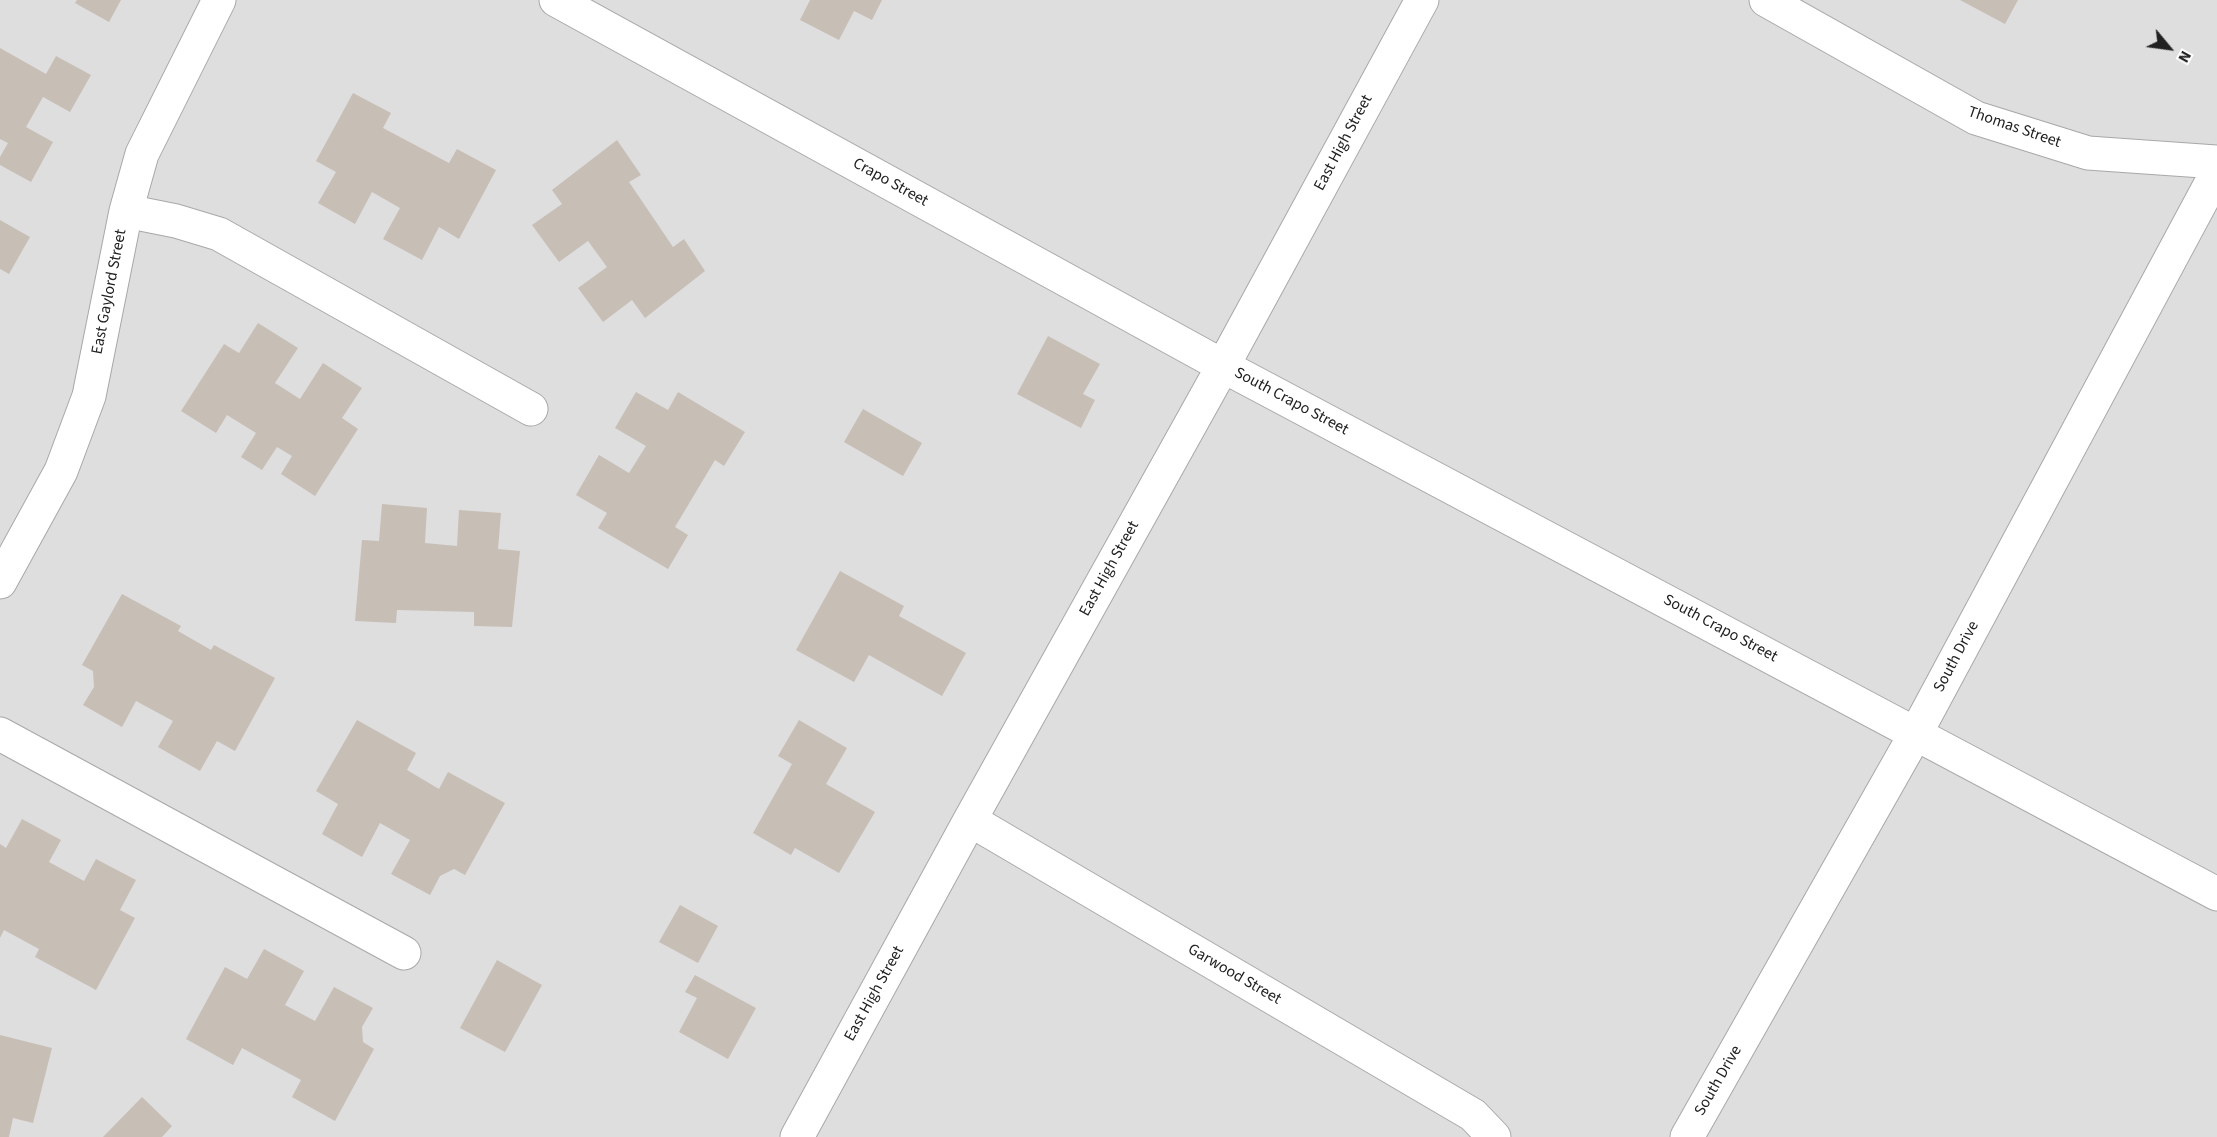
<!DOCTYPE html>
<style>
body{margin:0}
#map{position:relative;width:2217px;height:1137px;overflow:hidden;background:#f2efe7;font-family:"Source Sans 3",sans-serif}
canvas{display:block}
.north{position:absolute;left:2139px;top:18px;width:60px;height:60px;-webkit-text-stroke:4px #fff;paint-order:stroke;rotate:119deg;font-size:16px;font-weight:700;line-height:24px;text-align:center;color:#212121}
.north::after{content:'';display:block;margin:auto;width:21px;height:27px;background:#212121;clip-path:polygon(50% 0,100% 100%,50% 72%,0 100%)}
</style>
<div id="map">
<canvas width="2217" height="1137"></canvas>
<div class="north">N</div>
</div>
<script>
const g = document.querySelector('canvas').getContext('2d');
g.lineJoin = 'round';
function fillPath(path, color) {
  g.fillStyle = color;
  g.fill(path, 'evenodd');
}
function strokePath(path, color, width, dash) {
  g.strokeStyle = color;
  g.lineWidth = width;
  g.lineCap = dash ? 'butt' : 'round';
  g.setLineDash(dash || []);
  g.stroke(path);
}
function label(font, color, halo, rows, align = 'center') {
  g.font = font + ' "Source Sans 3",sans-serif';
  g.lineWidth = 4.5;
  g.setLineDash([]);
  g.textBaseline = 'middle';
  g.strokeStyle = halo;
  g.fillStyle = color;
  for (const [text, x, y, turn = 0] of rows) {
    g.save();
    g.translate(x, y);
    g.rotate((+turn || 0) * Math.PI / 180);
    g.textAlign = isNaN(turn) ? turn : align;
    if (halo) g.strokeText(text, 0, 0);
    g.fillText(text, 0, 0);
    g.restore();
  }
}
fillPath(new Path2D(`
 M0 0H1418L796 1137H0Z
 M1419 0H2217V1137H797Z`), '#dfdede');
fillPath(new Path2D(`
 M77 0H121L109 22 75 3Z
 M810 0H882L872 20 854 11 839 40 800 20Z
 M1960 0H2018L2005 24Z
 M0 48 46 74 56 56 91 75 70 112 43 97 26 127 53 142 31 182 0 165V157L8 143 0 139Z
 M353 93 391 113 383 128 449 163 457 149 496 170 459 239 439 227 422 260 383 239 400 208 372 192 355 224 318 203 336 172 316 161Z
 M617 140 641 175 629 182 673 247 684 239 705 271 645 318 632 300 603 322 578 288 607 267 588 241 559 262 532 225 562 204 552 190Z
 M0 220 30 237 9 274 0 269Z
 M258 323 298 348 275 383 300 399 323 363 362 388 342 418 358 429 315 496 281 474 292 456 277 447 262 470 241 457 256 433 227 415 216 433 181 411 224 344 239 353Z
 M1048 336 1100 364 1083 394 1095 400 1081 428 1017 394Z
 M636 392 668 410 678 392 745 432 724 466 715 460 675 527 688 535 668 569 598 528 607 513 576 495 599 455 629 473 646 446 615 428Z
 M863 409 922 443 903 476 844 442Z
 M382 504 427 508 425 543 457 546 459 510 501 513 498 549 520 551 512 627 474 626V612L397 610 396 623 355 621 362 540 379 541Z
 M840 571 904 606 899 616 966 653 942 696 869 655 854 682 796 650Z
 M122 594 181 626 178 631 211 650 214 645 275 678 235 751 217 741 200 771 158 747 173 721 136 701 122 727 83 705 94 687 93 671 82 665Z
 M357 720 416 753 407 770 439 789 448 772 505 803 465 875 454 869 440 876 430 895 391 874 410 840 380 823 362 857 322 834 338 804 316 791Z
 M799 720 847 748 826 784 875 812 839 873 795 848 791 855 753 833 792 764 778 756Z
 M22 819 61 840 49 862 84 881 96 859 136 880 120 910 135 918 96 990 35 957 39 949 4 930 0 938V844L6 848Z
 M680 905 718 926 698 963 659 942Z
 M264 949 304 971 285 1005 315 1021 334 987 373 1008 362 1027 363 1042 374 1049 335 1121 292 1097 301 1080 242 1048 233 1065 186 1039 225 967 247 979Z
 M497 960 542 985 505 1052 460 1028Z
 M695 975 756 1008 728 1059 679 1032 697 998 685 992Z
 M0 1035 52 1048 33 1123 13 1118 9 1137H0Z
 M142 1097 172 1126 162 1137H103Z`), '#c7beb6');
const minor = new Path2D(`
 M556 0 1223 366 2217 894
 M1766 0 1976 118 2088 153 2217 162
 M126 211 176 221 219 234 531 409
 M0 582 61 471 89 396 126 211 142 154 219 0
 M0 734 404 953
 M970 820 1473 1115 1494 1137
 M797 1137 970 820 1223 366 1422 0
 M1687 1137 1916 733 2217 172`);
strokePath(minor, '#a8a8a8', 35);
strokePath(minor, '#fff', 33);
label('16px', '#212121', '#fff', [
 ["Thomas Street",2014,128,19],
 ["East High Street",1344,143,-62],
 ["Crapo Street",890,183,29],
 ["East Gaylord Street",110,292,-79],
 ["South Crapo Street",1291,402,28],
 ["East High Street",1110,569,-61],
 ["South Crapo Street",1720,629,28],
 ["South Drive",1957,657,-62],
 ["Garwood Street",1234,975,30],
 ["East High Street",875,994,-61],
 ["South Drive",1719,1081,-60]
]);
</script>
